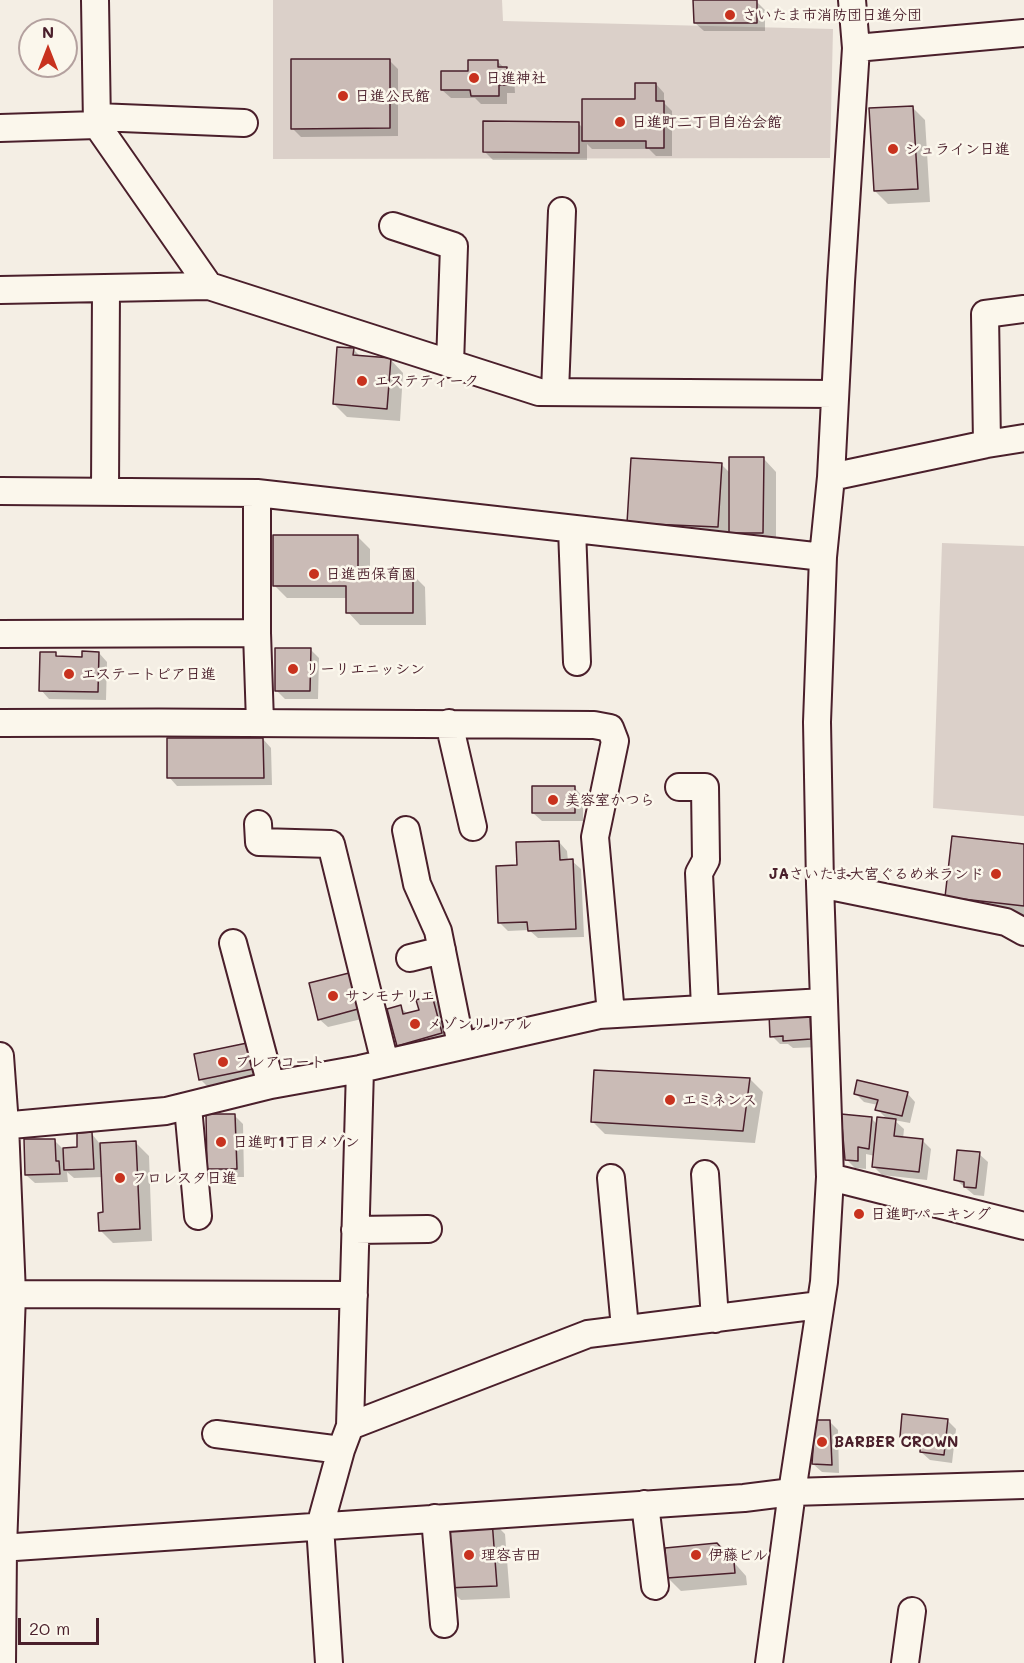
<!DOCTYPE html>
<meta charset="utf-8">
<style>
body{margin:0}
#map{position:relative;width:1024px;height:1663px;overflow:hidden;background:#f4eee4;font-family:Mali,sans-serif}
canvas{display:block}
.north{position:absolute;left:18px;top:18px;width:60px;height:60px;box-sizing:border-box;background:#fbf7ec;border:2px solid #b4a19f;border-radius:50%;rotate:0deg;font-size:16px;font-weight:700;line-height:24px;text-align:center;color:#4a1f2b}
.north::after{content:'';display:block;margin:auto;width:21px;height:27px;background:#c8321e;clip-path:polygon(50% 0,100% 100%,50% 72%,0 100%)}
.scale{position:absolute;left:18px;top:1618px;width:81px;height:27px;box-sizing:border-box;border:3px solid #4a1f2b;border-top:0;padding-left:8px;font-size:18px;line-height:21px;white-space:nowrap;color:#4a1f2b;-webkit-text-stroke:4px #fbf7ec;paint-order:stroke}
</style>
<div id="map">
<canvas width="1024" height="1663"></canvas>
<div class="north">N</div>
<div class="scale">20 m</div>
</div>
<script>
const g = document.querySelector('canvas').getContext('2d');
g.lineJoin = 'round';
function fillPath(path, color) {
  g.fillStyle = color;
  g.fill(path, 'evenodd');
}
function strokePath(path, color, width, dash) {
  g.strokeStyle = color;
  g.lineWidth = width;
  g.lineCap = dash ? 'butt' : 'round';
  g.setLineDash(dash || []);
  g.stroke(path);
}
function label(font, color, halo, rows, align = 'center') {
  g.font = font + ' Mali,"Klee One",sans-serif';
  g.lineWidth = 5;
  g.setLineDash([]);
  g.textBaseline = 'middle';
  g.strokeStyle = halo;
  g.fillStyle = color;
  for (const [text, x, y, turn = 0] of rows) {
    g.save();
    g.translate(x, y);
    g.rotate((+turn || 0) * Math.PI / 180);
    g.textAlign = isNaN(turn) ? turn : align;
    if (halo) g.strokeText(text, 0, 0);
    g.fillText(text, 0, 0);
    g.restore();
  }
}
fillPath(new Path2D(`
 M273 0H502L503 21 833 29 830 158 273 159Z
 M942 543 1024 546V816L933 808Z`), '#dbd0c9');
fillPath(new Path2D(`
 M756 1 765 10V31H704L695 23Z
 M389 60 398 69V136L301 137 293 129Z
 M498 62 514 77 515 93H507V104H481L475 98H451L442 90 470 72Z
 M656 84 664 93V103L672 111V156H656L649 149H592L587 144V160H493L484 151 578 123 583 128 637 101Z
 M912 107 925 120 930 202 888 204 875 191Z
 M353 349 361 357 391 360 403 373 400 421 347 417 334 404Z
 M632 459 721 464 731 474 764 459 776 472V546H743L731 534V540L642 535Z
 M357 536 370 549V574H412L425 587 426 625H360L348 612V598H287L274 585Z
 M310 649 319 658 318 699H285L276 690Z
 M99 653 107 662 106 700 49 699 41 690 55 654 59 657 83 658Z
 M263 739 271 748 272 785 177 786 169 777Z
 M575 788 583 797V821H542L533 813Z
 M559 842 567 851 568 861H572L581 869 584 937 538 938 529 930 508 931 499 922 519 866Z
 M1024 845V917L960 910 947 897Z
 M348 974 357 983 366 1018 328 1027 319 1019Z
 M432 997 440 1006 450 1042 407 1053 398 1045 400 1007 408 1014 421 1011Z
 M809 1013 818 1022 819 1047 793 1048 788 1044H780L772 1036Z
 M247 1044 261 1077 209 1088 201 1080 195 1056Z
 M750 1079 763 1092 755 1143 605 1134 592 1121Z
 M907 1093 915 1102 910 1123 894 1120 904 1129 903 1139 922 1140 931 1149 927 1180 882 1175 874 1167 875 1156 866 1154V1169L855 1168 846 1159 871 1118 878 1125 888 1120 877 1109 878 1105 864 1102 856 1094Z
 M234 1115 243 1124 244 1177H217L209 1169Z
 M92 1134 100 1144 136 1143 149 1156 152 1241 113 1243 100 1230 105 1214 103 1177 74 1178 67 1172 68 1182 35 1183 26 1175 54 1140 63 1149H79Z
 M979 1154 988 1162 984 1196 974 1195 955 1179Z
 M947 1420 956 1429 952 1463 930 1460 921 1452 922 1446 910 1445 902 1436Z
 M830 1422 838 1430 839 1473 822 1472 813 1464Z
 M492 1521 505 1534 510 1598 461 1600 448 1588Z
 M730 1558 746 1576 747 1585 681 1591 668 1578Z`), '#0003');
const building = new Path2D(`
 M693 0H757V23H694Z
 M291 59H390V128L291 129Z
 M468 60H498V67H507V85H499V96H471L470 90H441V71H468Z
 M635 83H656V101H664V148H646V141H582V99H635Z
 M913 106 918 189 874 191 869 108Z
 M483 121 579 122V153L483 152Z
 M337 347 354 348 353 355 391 358 387 409 333 404Z
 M729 457H764L763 533H729Z
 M631 458 722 463 718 527 627 523Z
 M273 535H358V573L413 572V613H346V586H273Z
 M275 648H311L310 691H275Z
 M82 651 99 652 98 692 39 691 40 652H56V656L82 657Z
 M167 738H263L264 778H167Z
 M532 786H575V813H532Z
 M952 836 1024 844V906L945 897Z
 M559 841 560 860 573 859 576 929 528 931 527 922 498 923 496 866 517 865 516 842Z
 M349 973 358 1009 318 1020 309 983Z
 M432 995 442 1033 397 1046 387 1009 401 1005 403 1014 419 1010 416 1000Z
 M810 1012 811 1039 783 1041V1036L770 1037 769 1014Z
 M247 1043 253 1069 199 1080 194 1054Z
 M594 1070 750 1078 743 1131 591 1122Z
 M857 1080 908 1092 902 1116 875 1110 878 1100 854 1094Z
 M206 1114H235L237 1169H207Z
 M841 1114 872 1117 869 1149 858 1147V1161L845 1160Z
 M877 1117 896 1119 894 1136 923 1139 919 1172 872 1167Z
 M92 1132 94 1169 64 1170 63 1148 77 1147V1133Z
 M24 1139H55L56 1161H59L60 1174 25 1175Z
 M136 1141 140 1229 99 1231 98 1213 103 1212 100 1143Z
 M957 1150 980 1152 976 1188 964 1187V1182L954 1180Z
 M902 1414 948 1419 944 1455 920 1452 921 1439 900 1437Z
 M815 1420H830L832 1465 812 1464Z
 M492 1520 497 1586 446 1588 441 1524Z
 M717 1543 734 1562 735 1573 667 1578 665 1548Z`);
fillPath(building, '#cabbb6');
strokePath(building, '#4a1f2b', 1.5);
const minor = new Path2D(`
 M95 0 97 125 209 286
 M856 48 1024 33
 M97 117 244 123
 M0 128 97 125
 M393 226 454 246 450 364
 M0 290 209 286 539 392 834 394
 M555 392 562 211
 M987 444 985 314 1024 309
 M831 477 987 444 1024 438
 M0 491 257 493 823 557
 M105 492 106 288
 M257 493V633L260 722
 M572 529 577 662
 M0 634 257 633
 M0 723C198 722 396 723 594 725L610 728 615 741 595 837 611 1014
 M449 723 473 827
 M679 787H705L706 860 699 873 705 1008
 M258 824 259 842 331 844 385 1063
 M406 830 417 884 438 931 461 1045
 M820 884 1006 922 1024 932
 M233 943 271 1085
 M410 958 442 950
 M0 1056 5 1125 12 1294 3 1548 2 1663
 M188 1107 198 1216
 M0 1126 166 1111 271 1085 360 1069 599 1015 824 1002
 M705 1174 715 1319
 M830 1177 1024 1226
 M611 1178 625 1328
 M355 1230 428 1229
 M12 1294 354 1295
 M350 1426 588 1334 820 1305
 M216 1434 341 1450
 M645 1504 655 1586
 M435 1518 444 1624
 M0 1548 744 1498 792 1492 1024 1485
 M329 1663 320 1526 341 1450 350 1426 360 1069
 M769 1663 792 1492 824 1282 830 1177 820 884 817 722 823 557 831 477 841 282 856 48 852 0
 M905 1663 912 1611`);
strokePath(minor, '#4a1f2b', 30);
strokePath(minor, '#fbf7ec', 26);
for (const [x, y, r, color] of [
 [730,15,6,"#c8321e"],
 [474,78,6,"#c8321e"],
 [343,96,6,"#c8321e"],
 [620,122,6,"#c8321e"],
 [893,149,6,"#c8321e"],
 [362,381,6,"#c8321e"],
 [314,574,6,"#c8321e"],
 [293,669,6,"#c8321e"],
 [69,674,6,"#c8321e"],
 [553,800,6,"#c8321e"],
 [996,874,6,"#c8321e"],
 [333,996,6,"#c8321e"],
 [415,1024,6,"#c8321e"],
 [223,1062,6,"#c8321e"],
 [670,1100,6,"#c8321e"],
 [221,1142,6,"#c8321e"],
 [120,1178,6,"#c8321e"],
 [859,1214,6,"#c8321e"],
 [822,1442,6,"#c8321e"],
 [469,1555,6,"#c8321e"],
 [696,1555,6,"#c8321e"]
]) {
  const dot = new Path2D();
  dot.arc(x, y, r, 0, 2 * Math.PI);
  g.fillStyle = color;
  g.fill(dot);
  strokePath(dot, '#fbf7ec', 2);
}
label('bold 15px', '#4a1f2b', '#fbf7ec', [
 ["さいたま市消防団日進分団",742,15],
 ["日進神社",486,78],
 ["日進公民館",355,96],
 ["日進町二丁目自治会館",632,122],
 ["シュライン日進",905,149],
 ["エステティーク",374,381],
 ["日進西保育園",326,574],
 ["リーリエニッシン",305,669],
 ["エステートピア日進",81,674],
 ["美容室かつら",565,800],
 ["JAさいたま大宮ぐるめ米ランド",984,874,"right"],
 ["サンモナリエ",345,996],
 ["メゾンリリアル",427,1024],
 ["ブレアコート",235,1062],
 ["エミネンス",682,1100],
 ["日進町1丁目メゾン",233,1142],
 ["フロレスタ日進",132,1178],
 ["日進町パーキング",871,1214],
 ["BARBER CROWN",834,1442],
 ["理容吉田",481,1555],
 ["伊藤ビル",708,1555]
], 'left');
</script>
